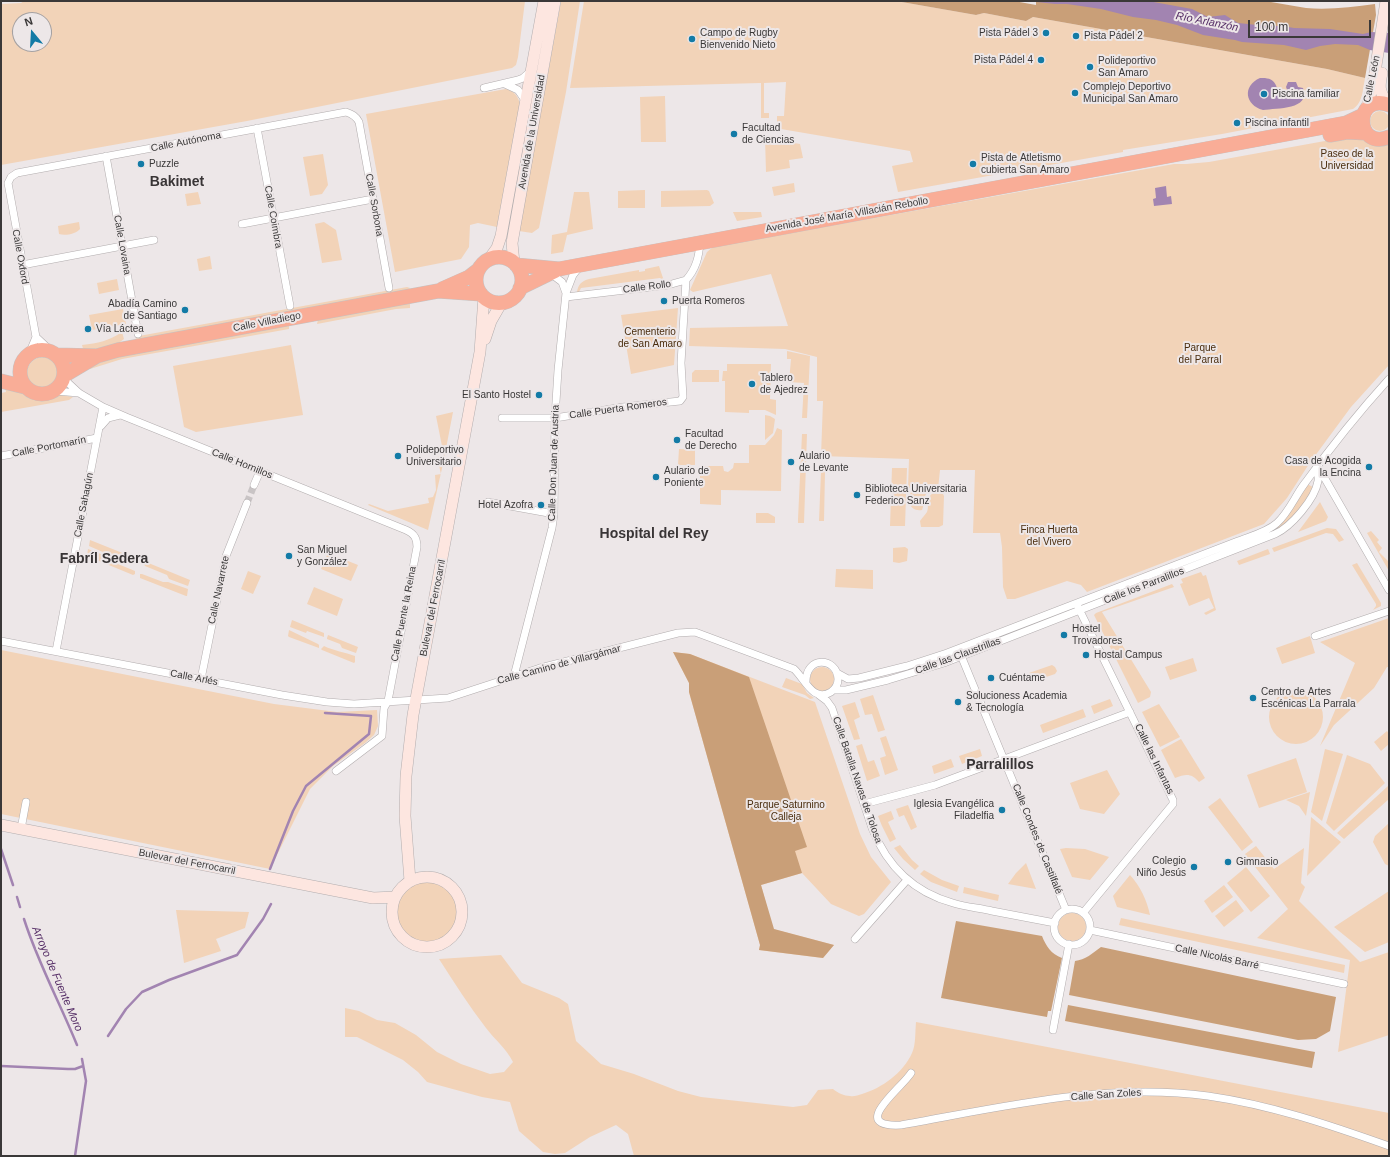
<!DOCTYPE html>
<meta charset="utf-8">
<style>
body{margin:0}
#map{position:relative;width:1390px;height:1157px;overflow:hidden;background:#ede7e8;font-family:Arial,sans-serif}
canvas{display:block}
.frame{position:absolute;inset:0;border:2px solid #3a3838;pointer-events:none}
.north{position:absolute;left:12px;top:12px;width:40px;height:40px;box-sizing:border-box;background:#ede7e8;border:1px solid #a5a1a2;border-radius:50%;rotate:342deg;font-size:11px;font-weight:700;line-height:16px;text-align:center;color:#3a3838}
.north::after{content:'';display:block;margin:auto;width:14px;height:18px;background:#137ba6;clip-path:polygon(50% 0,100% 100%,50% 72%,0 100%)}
.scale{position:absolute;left:1248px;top:20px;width:123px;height:18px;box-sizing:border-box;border:2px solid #3a3838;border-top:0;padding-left:5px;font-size:12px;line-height:14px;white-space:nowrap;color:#3a3838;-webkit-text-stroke:3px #ede7e8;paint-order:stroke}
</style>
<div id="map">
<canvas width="1390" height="1157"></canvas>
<div class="frame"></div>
<div class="north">N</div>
<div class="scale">100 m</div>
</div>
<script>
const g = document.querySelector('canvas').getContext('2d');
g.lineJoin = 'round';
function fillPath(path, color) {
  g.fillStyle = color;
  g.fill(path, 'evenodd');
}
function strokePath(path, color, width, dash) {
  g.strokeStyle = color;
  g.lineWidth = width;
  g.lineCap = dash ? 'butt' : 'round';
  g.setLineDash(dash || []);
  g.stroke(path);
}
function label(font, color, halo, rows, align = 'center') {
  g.font = font + ' Arial,sans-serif';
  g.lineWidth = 4;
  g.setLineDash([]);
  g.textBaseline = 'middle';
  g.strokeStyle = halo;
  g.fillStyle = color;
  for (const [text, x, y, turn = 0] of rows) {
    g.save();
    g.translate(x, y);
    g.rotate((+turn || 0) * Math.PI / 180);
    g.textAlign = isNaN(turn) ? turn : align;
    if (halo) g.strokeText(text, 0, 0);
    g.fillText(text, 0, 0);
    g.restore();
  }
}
fillPath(new Path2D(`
 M24 1H525L518 57 516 65 512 68 247 121 1 165V4L21 3ZM20 20H44V44H20Z
 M561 1H580L566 92 539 228 532 233 519 231Z
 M584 1H896L976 15 984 13 1026 21 1033 17 1327 69 1365 78C1363 88 1363 103 1353 109L1222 134 1123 150V152L898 192 892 166 913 162 910 151 781 129 777 124V116H784L786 82 764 83V113H769V118H761V83L570 88Z
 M506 89C514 91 517 95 520 103L497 227 478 223 470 225 469 247 461 259 395 272 366 114Z
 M665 96 666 142H641L640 97Z
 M1370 121a10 10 0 1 1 20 0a10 10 0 1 1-20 0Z
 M1347 137C1350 138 1354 137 1357 138 1369 140 1377 148 1389 144V365L1351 407 1309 464 1287 498 1264 524 1087 592 1081 585 1067 581 1015 599H1007L1003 587 1002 547 1000 533H973L975 470H940L938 489 908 488 909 459 821 456 823 401H817V357L785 349 689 346 690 328 788 326 771 274 693 292 690 290 707 252 713 247 1174 164H1186L1209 162Z
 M765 138 800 144 803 158 789 160 790 168 766 172Z
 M323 154 328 185 322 194 310 196 303 157Z
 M794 183 795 192 774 196 772 187Z
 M645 190V208H618V191Z
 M707 190 709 191 714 203 710 206 661 207V191Z
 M198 192 201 204 187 206 185 194Z
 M574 192H589L593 229 567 235 563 252 551 254 552 235 567 232Z
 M733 212H761L762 217 737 221Z
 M79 222 80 229C76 234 65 236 59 234L58 226Z
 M324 222 336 230 342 260 322 263 315 224Z
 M210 256 212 269 199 271 197 259Z
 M659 266 664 281 660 278 581 288 579 292H577C578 284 582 281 589 279L639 270V272L645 271V269Z
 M117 279 119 290 99 294 97 283Z
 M407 287 410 288 409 290 133 341 139 336Z
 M401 304H410V308L396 309 317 324 318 319Z
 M678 308 674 365 631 374 621 315Z
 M123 309 126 324 92 330 89 315Z
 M289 324V329L122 359 90 369 89 367 117 356Z
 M122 332 124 339 117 344 84 352 82 345C98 343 109 341 122 332Z
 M291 345 303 415 196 432 184 427 173 366Z
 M787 351 810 356 807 418H802L804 383 789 382 791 359H787Z
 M27 373a16 16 0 1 1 32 0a16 16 0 1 1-32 0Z
 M727 364H771L770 399 776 400V415L765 410H749V413L725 412V381H722L723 371H727Z
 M695 370H719V382H692V373Z
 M5 386 22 391 31 397 39 399H46L60 395 73 397 69 400 1 412V393L6 392Z
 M453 412 443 464 428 530 368 505 369 504 388 511 429 503 428 498 433 497 436 490 435 475 441 474 437 457 444 456 436 416Z
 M765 415 770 416 775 419 773 433 765 440Z
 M777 428 782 430 781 491 721 490V505L700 504V466H723L724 471 728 472 733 468 734 463H749V445H765L774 435Z
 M802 434H807L804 523H798V519Z
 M679 449 695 450V465H678Z
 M892 468H907L905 526H890Z
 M821 472H825L824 521H819Z
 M1307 484 1313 487C1304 503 1294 522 1278 530 1267 535 1253 538 1242 542L1266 533Z
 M911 492H927L923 500V507L922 510C910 512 907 501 911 492Z
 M933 493 943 494 944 496 943 525 939 527H921L920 521C922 518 925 515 927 512 930 505 924 500 933 493Z
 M1320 502 1328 517 1326 521 1298 532Z
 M756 513H768L775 517V523H756Z
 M1327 528 1336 529 1344 540 1339 542 1333 534 1326 533 1274 552 1272 548Z
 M1371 531 1379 540 1377 542 1382 548 1379 552 1389 562V571L1367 533Z
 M90 540 140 560V561L138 563 117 555 112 556 89 546Z
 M905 547 908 549 907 561 899 563 893 562V548Z
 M88 549 111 558 113 562 135 571V574L133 575 87 556Z
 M1268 549 1270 554 1239 565 1237 561Z
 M328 553 358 565 351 581 321 569Z
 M146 562 190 580 188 586 169 579 167 575 145 566 144 564Z
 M1357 563 1381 603V606L1373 610 1376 606V604L1352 565Z
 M836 569 873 570V589L835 587Z
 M248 571 261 576 253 594 241 589Z
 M1201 572 1203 576 1206 575 1216 610 1206 615 1204 613 1214 608 1209 598 1189 606 1180 584 1183 583 1181 579Z
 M140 574H142L163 582H168L188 589 187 596H186L140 578Z
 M1172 584 1174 587 1102 612 1151 692 1150 697 1138 703 1094 615 1096 613Z
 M314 587 343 599 337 616 307 604Z
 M1389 618V667H1387L1374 688 1334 725 1320 746 1355 663 1320 642Z
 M292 620 324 633V637L307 631 306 633 290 627Z
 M289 630 318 644 319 645V648L289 637 288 636Z
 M328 635 358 647 356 653 342 648 340 644 327 639V638Z
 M1310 636 1315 653 1282 664 1276 648Z
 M324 646C334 651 345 652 355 656V662L354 663 322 650 321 649Z
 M1 650 274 704 337 712 377 710 378 726 374 735 365 743 333 766 310 789 270 869 1 814Z
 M673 652 690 654 815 702 860 834 871 857 891 882 864 914 859 916 831 904 802 873 761 885 773 929 834 945 823 958 759 950 760 945 689 692V683Z
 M1193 658 1197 671 1170 680 1165 667Z
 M1052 665 1055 667 1057 671 1055 674 1031 682 1027 679 1029 673Z
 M810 679a12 12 0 1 1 24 0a12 12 0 1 1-24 0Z
 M786 678 802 684 807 693 814 698 810 699 805 695 782 687Z
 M1269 717a27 27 0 1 1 54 0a27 27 0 1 1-54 0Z
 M873 695 885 730 878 732 872 714 865 715 860 699Z
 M1110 699 1113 706 1094 714 1091 706Z
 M855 702 860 717 854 720 860 739 854 740 842 706Z
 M1159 704 1180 737 1160 747 1142 712Z
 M1083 709 1086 717 1043 733 1040 725Z
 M1387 731 1389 734V744L1381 751 1374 742Z
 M886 736 898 770 885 775 880 758 886 756 880 738Z
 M1181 739 1205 778 1199 782C1191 773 1186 774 1175 778L1161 750Z
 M862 744 868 762 874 760 880 776 867 781 856 746Z
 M980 749 982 756 962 764 959 756Z
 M1325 749 1343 754 1322 821 1311 812Z
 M1347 755 1370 764 1385 783 1334 831 1326 823Z
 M1296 758 1307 792 1259 808 1247 775Z
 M951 759 954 767 934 774 932 766Z
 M1107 770 1120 794 1104 814 1080 809 1070 783Z
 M1388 786 1389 799 1344 839 1337 833Z
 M1310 792 1306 816 1299 806 1286 800Z
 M1220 798 1253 842 1242 851 1208 807Z
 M908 805 917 827 911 830 904 815 899 817 896 809Z
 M891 811 894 819 888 822 896 839 890 842 882 826 878 816Z
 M1311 817 1341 842 1307 876Z
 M1389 823V866L1385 864 1373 842 1375 836Z
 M900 845 912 860 919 866 915 870 903 859 894 848Z
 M1256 846 1274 869 1304 848 1301 883 1305 887 1299 901 1360 962 1389 952V1035L1338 1052 1350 960 1257 938 1288 909 1245 854Z
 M1066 848 1085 849 1109 857 1090 880 1072 877 1060 849Z
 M1026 863 1036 889 1008 884 1016 873Z
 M1246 867 1270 896 1251 912 1227 883Z
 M924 870 942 880 959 886 957 892 931 882 920 874Z
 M1130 875C1140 886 1147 900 1150 915L1117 907 1113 896Z
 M395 912a32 32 0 1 1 64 0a32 32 0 1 1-64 0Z
 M1224 885 1233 897 1212 913 1204 901Z
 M964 887 999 895 998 901 963 893Z
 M1389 891V942L1365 952 1334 927Z
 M1236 900 1244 911 1224 927 1215 916Z
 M176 910 249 912 245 928 216 939 221 951 184 963Z
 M1058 927a14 14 0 1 1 28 0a14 14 0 1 1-28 0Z
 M1121 918 1345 965 1344 973 1119 925Z
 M501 955 522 983 559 998 568 1004 576 1041 601 1064 634 1074 678 1091 701 1097 793 1107 807 1105 818 1090 833 1089C838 1093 844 1096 850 1096 854 1097 858 1095 862 1094 882 1088 903 1073 912 1053 916 1045 915 1032 916 1022L980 1034 1389 1113V1156H1015L998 1155 989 1156H634L628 1134 616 1125 590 1137 565 1153 555 1154 543 1152 519 1131 510 1102 482 1097 427 1082 418 1072 403 1060 357 1037H345V1008L359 1011 377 1020 395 1023 416 1035 437 1052 461 1064 490 1074 504 1072 513 1062C506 1048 495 1040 486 1028 469 1006 454 982 439 959Z`), '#f2d3b8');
fillPath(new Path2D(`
 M896 1H1014L1036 5V1H1265C1279 3 1292 6 1306 8 1329 10 1352 7 1375 4L1376 15 1365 78 1327 69 1033 17 1026 21 984 13 976 15Z
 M673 652 690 654 749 677 807 847 795 851 802 873 761 885 774 929 834 945 823 958 759 950 760 945 689 692V683Z
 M956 921 1042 936C1046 946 1051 954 1062 958L1051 1011H1048L1047 1017 941 998Z
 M1101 947 1336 997 1330 1031 1316 1039 1298 1040 1069 995 1075 961C1085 960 1093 953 1101 947Z
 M1068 1005 1315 1052 1312 1068 1065 1021Z`), '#c99f78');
fillPath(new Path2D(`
 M1028 1H1148L1192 9 1208 17 1225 15 1238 23 1267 26H1283L1294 28 1330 29 1363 34 1371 32 1389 33V53L1370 50 1358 45 1335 44 1320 46 1306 50 1284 45 1242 42 1235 40 1203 35 1177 25 1156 20 1133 17 1101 9 1067 4H1055Z
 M1260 78C1277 77 1275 86 1281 96H1293V94L1288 92 1286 87 1288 82H1296L1298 87 1303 88C1311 110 1277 108 1263 110 1245 105 1242 86 1260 78Z
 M1166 186 1167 197 1171 196 1172 204 1154 206 1153 199 1156 198 1155 188Z`), '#a284b1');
strokePath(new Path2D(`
 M1 849 13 885
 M270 869 293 811 306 786 369 734 371 716 325 713
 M17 897 20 907
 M24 919C38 963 60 1003 77 1045
 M108 1036 126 1009 142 992 169 980 237 955 263 919 271 904
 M1 1066 68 1069H75L83 1066
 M75 1156 86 1081 82 1059`), '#a284b1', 2.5);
strokePath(new Path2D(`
 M247 503 254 485`), '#c9c4c5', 7, [7, 3.5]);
const street = new Path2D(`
 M505 84 518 90 525 100
 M484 88 518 80 523 78 531 71
 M257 128 290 306
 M106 156 138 334
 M242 224 373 199
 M22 265 154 240
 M550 273 562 282 566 293
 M566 297 668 285 686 280C696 269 699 257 700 242
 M36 337 52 352
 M29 354 36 337 8 183 11 177 17 173 346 112C352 114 356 116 359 122L389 288
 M64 379 79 393 103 407 126 417 406 530C415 534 417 539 417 547L388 701 384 708 382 736 336 771
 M55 391 79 393
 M502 418H555L623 407 680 401 683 397 681 363 686 280
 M101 426 108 418 120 415
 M1 456 97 438
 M1317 470 1324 477 1389 590
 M254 485 260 471
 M488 502 554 514
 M1078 607 1173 800V804L1168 810 1083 913
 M1315 636 1389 611
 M1 641 282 695 327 702 354 704 448 698 540 668 678 633 695 632 794 669C805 679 813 703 831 692 835 689 838 684 838 679 837 657 805 655 806 683
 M56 651 103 407
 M960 653 1066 910
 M837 673 848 679 859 678 907 666 947 653 1238 541C1251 536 1267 532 1277 523 1289 512 1295 496 1305 483 1331 447 1359 412 1389 379
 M514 676 552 528 554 514 555 418 558 370 566 293 573 275 580 266
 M201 679 226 556 247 503
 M834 690H846L888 680 944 663 1275 534C1291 527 1315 499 1318 481 1319 476 1317 473 1316 469
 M819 695 827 701 832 708 872 828C887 866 913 892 953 903 966 907 979 908 992 911 1013 915 1034 919 1055 923
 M864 804 935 785 1130 712
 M21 829 26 802
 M1054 927a18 18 0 1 1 36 0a18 18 0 1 1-36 0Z
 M1090 930 1344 984
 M855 939 907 880
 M1053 1030 1069 944
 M911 1073C902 1088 847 1128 901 1125 1002 1107 1106 1082 1208 1096 1271 1105 1330 1125 1389 1146`);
const secondary = new Path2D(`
 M1382 73C1379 87 1379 92 1388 104
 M1366 110 1373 85 1386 1
 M489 259 497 248 501 236 544 1
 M514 263 512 243 555 1
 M485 339 491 321 502 302
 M1 825 373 898 395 897
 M392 912a35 35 0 1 1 70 0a35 35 0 1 1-70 0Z
 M410 881 405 816 406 776 413 715 480 352 484 297`);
const highway = new Path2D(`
 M1389 105C1353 92 1355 151 1389 137
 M1330 135 1347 132 1366 133
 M476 280a23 23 0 1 1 46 0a23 23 0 1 1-46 0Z
 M516 265 559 269 1346 123 1363 115
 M520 288 555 271
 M442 289 469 277 478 270
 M20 372a22 22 0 1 1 44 0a22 22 0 1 1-44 0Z
 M57 355 97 356 118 350 438 291 481 294
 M65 375 97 356
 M1 381 25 387`);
strokePath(street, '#b2adae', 8);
strokePath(secondary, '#b2adae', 12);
strokePath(highway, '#c4c3c3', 15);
strokePath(street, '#fff', 7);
strokePath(secondary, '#fde6e0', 11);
strokePath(highway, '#f9ad97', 14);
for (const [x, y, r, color] of [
 [1046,33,4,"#137ba6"],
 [1076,36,4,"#137ba6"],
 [692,39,4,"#137ba6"],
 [1041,60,4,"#137ba6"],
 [1090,67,4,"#137ba6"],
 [1075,93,4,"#137ba6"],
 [1264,94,4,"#137ba6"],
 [1237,123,4,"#137ba6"],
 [734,134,4,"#137ba6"],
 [141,164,4,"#137ba6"],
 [973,164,4,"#137ba6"],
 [664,301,4,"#137ba6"],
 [185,310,4,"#137ba6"],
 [88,329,4,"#137ba6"],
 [752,384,4,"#137ba6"],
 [539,395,4,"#137ba6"],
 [677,440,4,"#137ba6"],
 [398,456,4,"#137ba6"],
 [791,462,4,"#137ba6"],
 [1369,467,4,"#137ba6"],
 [656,477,4,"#137ba6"],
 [857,495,4,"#137ba6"],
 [541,505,4,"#137ba6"],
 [289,556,4,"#137ba6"],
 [1064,635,4,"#137ba6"],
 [1086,655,4,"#137ba6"],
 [991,678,4,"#137ba6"],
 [1253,698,4,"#137ba6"],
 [958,702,4,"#137ba6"],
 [1002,810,4,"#137ba6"],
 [1228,862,4,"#137ba6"],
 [1194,867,4,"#137ba6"]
]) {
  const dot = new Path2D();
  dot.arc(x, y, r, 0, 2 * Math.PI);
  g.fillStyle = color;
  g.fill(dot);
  strokePath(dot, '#ede7e8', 1.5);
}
label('10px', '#3a3838', '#ede7e8', [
 ["Campo de Rugby",700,33],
 ["Bienvenido Nieto",700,45],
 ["Pista Pádel 3",1038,33,"right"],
 ["Pista Pádel 2",1084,36],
 ["Pista Pádel 4",1033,60,"right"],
 ["Polideportivo",1098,61],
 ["San Amaro",1098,73],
 ["Complejo Deportivo",1083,87],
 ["Municipal San Amaro",1083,99],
 ["Piscina familiar",1272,94],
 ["Piscina infantil",1245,123],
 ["Facultad",742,128],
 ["de Ciencias",742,140],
 ["Pista de Atletismo",981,158],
 ["cubierta San Amaro",981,170],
 ["Puzzle",149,164],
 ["Puerta Romeros",672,301],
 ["Abadía Camino",177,304,"right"],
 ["de Santiago",177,316,"right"],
 ["Vía Láctea",96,329],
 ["Tablero",760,378],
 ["de Ajedrez",760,390],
 ["El Santo Hostel",531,395,"right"],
 ["Facultad",685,434],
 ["de Derecho",685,446],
 ["Polideportivo",406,450],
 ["Universitario",406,462],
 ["Aulario",799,456],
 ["de Levante",799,468],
 ["Casa de Acogida",1361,461,"right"],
 ["la Encina",1361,473,"right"],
 ["Aulario de",664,471],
 ["Poniente",664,483],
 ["Biblioteca Universitaria",865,489],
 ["Federico Sanz",865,501],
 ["Hotel Azofra",533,505,"right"],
 ["San Miguel",297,550],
 ["y González",297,562],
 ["Hostel",1072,629],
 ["Trovadores",1072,641],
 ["Hostal Campus",1094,655],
 ["Cuéntame",999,678],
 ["Centro de Artes",1261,692],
 ["Escénicas La Parrala",1261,704],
 ["Solucioness Academia",966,696],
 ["& Tecnología",966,708],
 ["Iglesia Evangélica",994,804,"right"],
 ["Filadelfia",994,816,"right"],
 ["Colegio",1186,861,"right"],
 ["Niño Jesús",1186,873,"right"],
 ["Gimnasio",1236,862]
], 'left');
label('10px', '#3a3838', '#ede7e8', [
 ["Calle León",1372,79,-78],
 ["Avenida de la Universidad",532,132,-80],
 ["Calle Autónoma",186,142,-11],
 ["Calle Sorbona",374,205,80],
 ["Avenida José María Villacián Rebollo",847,215,-10],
 ["Calle Coimbra",273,217,80],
 ["Calle Lovaina",122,245,80],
 ["Calle Oxford",20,257,80],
 ["Calle Rollo",647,287,-7],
 ["Calle Villadiego",267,322,-11],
 ["Calle Puerta Romeros",618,409,-8],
 ["Calle Portomarín",49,447,-11],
 ["Calle Don Juan de Austria",554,463,-88],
 ["Calle Hornillos",242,464,22],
 ["Calle Sahagún",84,505,-79],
 ["Calle los Parralillos",1144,586,-21],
 ["Calle Navarrete",219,590,-78],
 ["Bulevar del Ferrocarril",433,608,-79],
 ["Calle Puente la Reina",404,614,-79],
 ["Calle las Claustrillas",958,656,-20],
 ["Calle Camino de Villargámar",559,665,-15],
 ["Calle Arlés",194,678,11],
 ["Calle las Infantas",1154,759,64],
 ["Calle Batalla Navas de Tolosa",857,780,71],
 ["Calle Condes de Castilfalé",1037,839,68],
 ["Bulevar del Ferrocarril",187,862,11],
 ["Calle Nicolás Barré",1217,957,12],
 ["Calle San Zoles",1106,1095,-4]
]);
label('10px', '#4a2d0e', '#ede7e8', [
 ["Paseo de la",1347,154],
 ["Universidad",1347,166],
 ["Cementerio",650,332],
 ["de San Amaro",650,344],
 ["Parque",1200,348],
 ["del Parral",1200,360],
 ["Finca Huerta",1049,530],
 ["del Vivero",1049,542],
 ["Parque Saturnino",786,805],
 ["Calleja",786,817]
]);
label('italic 11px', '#542c65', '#ede7e8', [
 ["Río Arlanzón",1207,22,11],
 ["Arroyo de Fuente Moro",57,979,67]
]);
label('bold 14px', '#393536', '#ede7e8', [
 ["Bakimet",177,182],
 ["Hospital del Rey",654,534],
 ["Fabríl Sedera",104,559],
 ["Parralillos",1000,765]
]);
</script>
